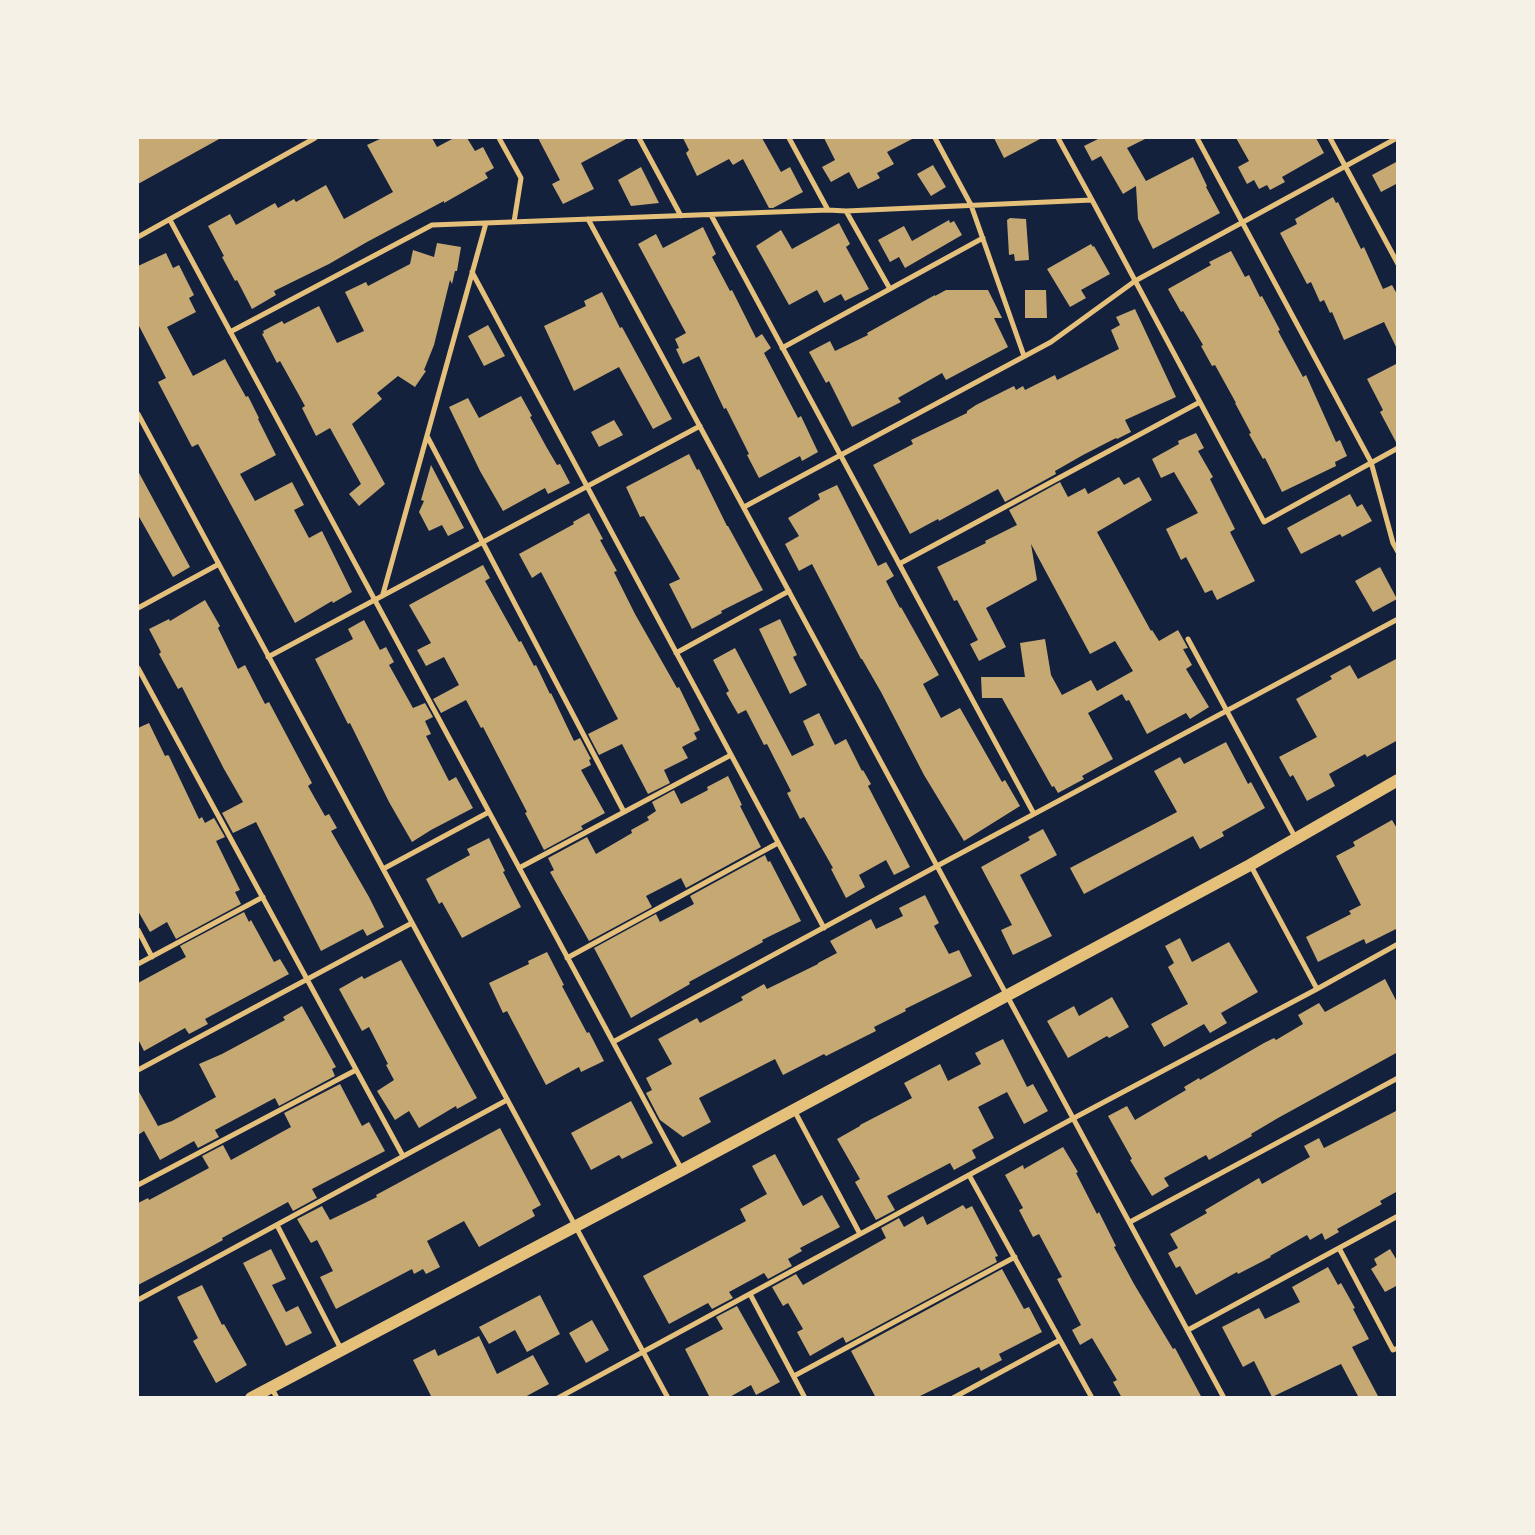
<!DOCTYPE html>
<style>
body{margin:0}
#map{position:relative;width:1535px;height:1535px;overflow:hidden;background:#14213d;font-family:"Source Sans 3",sans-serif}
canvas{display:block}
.frame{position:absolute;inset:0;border:139px solid #f6f1e7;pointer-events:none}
</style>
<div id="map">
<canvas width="1535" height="1535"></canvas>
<div class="frame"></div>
</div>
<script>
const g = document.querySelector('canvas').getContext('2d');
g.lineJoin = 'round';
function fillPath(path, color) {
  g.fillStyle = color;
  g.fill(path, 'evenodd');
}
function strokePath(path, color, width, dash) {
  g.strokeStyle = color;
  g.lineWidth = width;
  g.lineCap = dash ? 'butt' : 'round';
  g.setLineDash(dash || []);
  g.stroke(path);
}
fillPath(new Path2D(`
 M138 138H221L138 184Z
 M382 138H432L437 147 454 138H467L475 151 483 147 494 168 485 173 488 178 444 203V201L367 242 329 264 274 291 276 295 252 309 237 280 235 281 222 257 224 256 208 226 230 214 236 225 275 203 278 208 294 199 296 202 326 185 344 219 393 192 367 145Z
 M538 138H628L581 163 594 189 563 204 552 184 560 180Z
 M683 138H762L781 172 790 167 803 192 773 208H769L743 159 733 165 729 159 697 176 686 153 689 150Z
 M824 138H914L887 152 894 164 877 173 880 178 858 189 849 172 831 182 822 167 835 160Z
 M994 138H1042L1004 158Z
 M1100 138H1147L1127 148 1146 181 1193 157 1207 186 1206 187 1220 213 1153 249 1138 219 1136 186 1123 194 1101 156 1092 161 1084 146Z
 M1236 138H1316L1324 153 1282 177 1285 182 1270 190 1267 185 1259 189 1254 180 1247 184 1238 167 1249 161Z
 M1398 161V183L1381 192 1372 175Z
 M933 165 946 187 931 196 917 174Z
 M641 167 659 203 631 206 618 180Z
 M1333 197 1336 203 1338 202 1361 249 1364 247 1383 289 1392 285 1398 296V351L1384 322 1344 340 1332 312 1330 313 1324 300 1320 302 1311 282 1307 284 1280 233 1297 224 1295 219 1302 215Z
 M1010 218 1026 219 1029 260 1015 261 1014 254 1009 255 1007 220Z
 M949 220 950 223 954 221 962 235 905 268 899 257 890 262 878 240 904 226 912 241Z
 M839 223 850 244 846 247 869 289 845 301 841 294 824 303 817 290 789 305 756 246 781 230 792 249Z
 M703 227 716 254 712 257 730 291 732 290 756 338 762 334 771 348 764 353 798 418 801 416 818 452 802 461 800 456 759 478 747 455 749 454 726 408 724 409 699 356 683 364 676 349 679 348 675 339 686 333 638 244 656 234 663 248Z
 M437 243 461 247 457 271H455L452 284 450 280 434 345 424 370 426 371 415 387 398 376 377 393 382 399 352 424 385 484 359 506 349 494 361 484 330 428 316 436 302 408 305 406 280 361 277 363 262 334 264 333 263 331 282 321 284 324 319 306 337 343 364 331 345 292 366 282 368 286 410 264 413 250 434 257Z
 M1091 244 1093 247 1094 246 1110 274 1081 290 1086 298 1070 307 1047 269Z
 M1231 251 1245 277 1249 275 1260 297 1262 296 1280 330 1278 331 1303 377 1306 375 1336 442 1340 440 1347 456 1335 462 1336 466 1282 492 1265 458 1263 459 1249 434 1251 433 1235 403H1236L1215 365 1212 366 1201 346 1203 345 1183 311 1181 312 1168 289 1211 265 1209 262Z
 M166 253 173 268 179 265 194 295 189 298 196 312 167 327 193 376 225 359 246 397 248 396 259 418 258 419 276 455 240 474 255 501 292 482 304 505 294 510 309 538 322 531 352 592 333 603 332 601 295 623 198 444 192 447 158 382 166 378 138 324V266Z
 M946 290H988L1002 318H994L1008 347 946 380 942 373 898 398 901 402 852 427 829 381 826 383 809 352 830 341 835 351 868 335 867 333 935 295V296Z
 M1025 290H1046L1047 318H1025Z
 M602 292 620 328 622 327 672 419 653 429 619 367 574 391 544 326 586 306 584 301Z
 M1135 309 1176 397 1125 420 1131 432 1117 439 1116 438 1083 455 1055 471 1056 474 1005 502 998 489 939 521 938 519 910 534 873 465 913 444 911 440 967 413V411L976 405 1014 386 1016 390 1023 386 1025 390 1055 375 1057 380 1119 349 1111 330 1120 325 1116 317Z
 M488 325 505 356 484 366 468 336Z
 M1398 363V444H1397L1380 412 1383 410 1367 379Z
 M521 396 532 416 530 417 547 448 557 465 560 464 570 483 548 494 545 488 503 511 480 471 449 407 468 398 479 418Z
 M614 420 623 435 599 447 591 432Z
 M1196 433 1204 448 1198 451 1213 477 1210 479 1235 529 1230 532 1255 581 1217 600 1212 590 1205 593 1186 557 1181 560 1166 529 1198 513 1174 472 1161 478 1152 459 1179 444 1178 441Z
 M689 454 697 470 699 469 727 526H728L763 590 721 611 722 613 692 629 669 584 680 579 644 516 640 517 626 487Z
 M431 465 464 528 448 536 442 525 429 531 419 512 424 501 421 500Z
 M138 471 190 567 173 577 138 515Z
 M1119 477 1124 485 1139 477 1152 500 1097 532 1151 631 1152 630 1159 641 1178 630 1188 648 1183 649 1192 665 1186 669 1209 707 1190 719 1186 713 1147 734 1129 700 1126 701 1122 694 1088 713 1113 759 1082 776 1084 779 1058 793 1054 786 1052 787 1002 698H982L981 677H1025L1020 643 1045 639 1051 675 1062 695 1091 680 1097 691 1133 671 1115 641 1090 654 1031 544 1037 580 986 608 1006 647 979 661 970 644 978 640 957 600 954 601 937 567 986 543 985 541 1017 525 1009 510 1060 482 1068 497 1085 488 1088 494Z
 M837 485 878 566 886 562 894 576 886 581 900 608 901 607 939 675 923 684 941 718 960 708 1002 782 1005 780 1020 806 964 841 924 775 881 692 862 659H861L812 564 799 571 785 544 799 536 788 518 820 499 818 494Z
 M1350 494 1357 507 1362 504 1372 521 1342 537 1340 534 1301 554 1287 528Z
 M589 513 603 539 600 540 617 571 614 572 635 614 677 688 679 687 700 730 694 733 697 739 682 747 688 758 664 770 670 783 648 794 622 744 599 755 588 734 618 719 541 572 532 578 519 554 574 524 573 522Z
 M483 565 490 578 485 581 505 617 519 642 521 641 534 666 536 665 550 694 551 693 574 741 580 738 591 759 589 760 591 765 581 770 605 813 581 826 583 829 544 850 525 813 527 812 483 727 481 728 466 700 441 713 433 699 459 685 444 657 426 666 417 650 431 643 409 605Z
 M1380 567 1397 599 1373 612 1355 581Z
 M205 600 220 626 218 628 238 669 245 665 265 704 269 702 312 783 308 786 325 816 329 814 337 828 331 831 369 897 384 927 367 936 363 929 321 951 256 822 233 833 222 813 243 802 224 769 182 687 178 689 159 654 161 652 149 629 169 619 170 621Z
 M780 619 797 655 793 657 807 685 790 694 759 629Z
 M364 620 380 650 386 647 394 662 389 665 413 708 425 703 433 717 425 721 431 734 426 736 449 781 456 777 473 808 431 830 412 842 389 802 350 723 348 724 315 659 353 639 348 629Z
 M735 648 792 756 814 745 803 721 819 713 835 745 846 739 862 771 863 770 871 784 868 786 910 867 894 875 886 860 859 875 865 887 846 898 831 869 833 868 804 817 800 819 787 793 791 791 767 744 764 745 746 710 738 714 726 693 729 691 713 660Z
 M1398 658V740L1367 757 1365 754 1329 774 1335 786 1307 801 1293 775 1290 777 1279 757 1317 737 1296 699 1332 679 1330 676 1350 665 1358 679Z
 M149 723 165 756 168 755 169 756 199 819 202 817 205 823 214 818 225 837 216 841 240 890 235 892 241 904 176 939 167 922 150 932 138 911V728Z
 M1226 742 1248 784 1251 782 1265 808 1222 832 1224 836 1200 849 1193 836 1084 894 1070 868 1177 812 1154 771 1180 757 1184 764Z
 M728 776 742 805 740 806 761 847 686 888 681 878 646 896 652 907 589 941 550 872 554 870 548 858 587 837 596 854 632 833 631 830 649 820 647 817 656 811 652 802 674 790 681 804 708 790 707 787Z
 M1392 820 1398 830V928L1366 944 1364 939 1318 962 1306 937 1351 914 1349 911 1361 905 1336 856 1355 846 1353 842Z
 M1043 829 1057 855 1020 875 1052 936 1013 955 1001 930 1012 925 981 867 1030 840 1028 837Z
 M489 838 505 871 503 872 521 907 462 938 442 902 439 904 426 879 470 855 467 849Z
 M765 855 768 862 770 861 801 921 762 940 763 942 689 982 690 984 631 1018 594 948 656 914 660 922 694 904 690 896Z
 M925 895 939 923 934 926 949 954 959 950 972 976 905 1009 906 1011 874 1027 876 1031 826 1056 824 1054 783 1075 775 1059 699 1098 711 1122 683 1137 660 1120 646 1093 652 1090 646 1078 672 1064 658 1039 697 1018 700 1023 743 1000 741 997 764 984 767 989 818 964V963L837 953 830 941 871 919 876 929 903 916 899 908Z
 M244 912 249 922 251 920 274 962 280 959 289 974 205 1019 208 1024 189 1034 185 1028 144 1051 138 1039V983L186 957 180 946Z
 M1180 938 1192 962 1229 942 1258 992 1221 1013 1227 1023 1210 1033 1204 1024 1164 1047 1151 1024 1188 1004 1168 967 1174 963 1165 946Z
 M547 952 564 985 562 986 587 1033 589 1032 604 1061 581 1072 579 1067 546 1085 507 1011 503 1013 489 983 529 964 528 961Z
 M401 960 477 1098 457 1109 456 1106 419 1128 409 1111 395 1120 377 1091 394 1080 386 1065 388 1064 369 1027 362 1031 339 989 362 976 364 979Z
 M1385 979 1398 1004V1052L1278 1118 1251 1134 1252 1136 1209 1160 1206 1155 1164 1178 1169 1186 1152 1196 1130 1160 1132 1159 1108 1116 1127 1106 1135 1120 1186 1090 1184 1087 1199 1078 1200 1080 1264 1043 1274 1038 1276 1040 1303 1024 1298 1015 1319 1003 1325 1012Z
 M1112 997 1129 1027 1109 1038 1107 1036 1068 1058 1047 1021 1074 1006 1079 1016Z
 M302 1006 336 1067 332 1069 335 1076 279 1106 275 1098 215 1130 219 1137 198 1148 194 1141 160 1160 144 1131 138 1135V1090L158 1126 172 1121 216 1097 199 1064 222 1054 285 1020 283 1017Z
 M1003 1039 1027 1087 1033 1084 1048 1111 1024 1124 1007 1092 978 1107 994 1138 972 1150 976 1158 954 1170 950 1163 887 1196 895 1210 876 1220 855 1182 860 1179 837 1139 860 1126V1125L912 1098 904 1083 940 1064 948 1081 981 1064 975 1053Z
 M340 1084 362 1126 369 1122 385 1151 312 1189 317 1198 293 1211 288 1202 222 1238 223 1240 203 1251 138 1285V1203L148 1198 149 1200 209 1168 202 1156 223 1145 231 1160 291 1127 284 1113Z
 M631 1101 653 1143 622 1159 619 1155 591 1170 571 1133Z
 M1398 1110V1191L1380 1201 1382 1204 1337 1229 1339 1232 1325 1240 1322 1233 1310 1240 1307 1235 1270 1256 1271 1257 1238 1274 1237 1272 1196 1295 1180 1266 1176 1268 1168 1253 1178 1248 1170 1234 1207 1213 1205 1210 1259 1178 1262 1184 1310 1157 1304 1146 1319 1138 1324 1148Z
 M500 1128 541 1205 532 1210 535 1216 479 1247 464 1221 427 1241 440 1267 426 1274 423 1269 414 1274 412 1269 336 1309 320 1277 333 1271 317 1240 311 1243 297 1219 322 1206 330 1220 377 1197 376 1195Z
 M1063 1147 1078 1172 1076 1173 1097 1214 1099 1212 1116 1246 1114 1247 1134 1284 1173 1349 1175 1348 1202 1398H1122L1113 1382 1117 1380 1092 1338 1080 1345 1072 1330 1081 1325 1057 1279 1062 1277 1039 1234 1033 1237 1019 1210 1023 1208 1005 1175 1023 1165 1024 1169Z
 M775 1154 803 1206 822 1195 840 1227 800 1248 802 1251 788 1259 792 1266 768 1279 764 1273 729 1292 733 1298 712 1309 708 1303 669 1324 643 1276 746 1221 740 1209 767 1194 752 1166Z
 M963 1205 966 1209 972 1206 998 1256 995 1257 997 1262 846 1343 843 1337 810 1356 797 1332 803 1329 788 1303 783 1306 772 1287 796 1274 803 1285 886 1238 881 1228 899 1218 904 1227 923 1216 927 1225Z
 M271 1249 286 1279 272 1285 286 1312 298 1306 312 1333 286 1346 243 1263Z
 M1390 1249 1398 1262V1285L1385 1292 1371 1269 1377 1265 1374 1259Z
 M1328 1267 1338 1285 1341 1283 1355 1308 1353 1309 1369 1339 1352 1347 1379 1398H1359L1341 1364 1272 1397 1254 1361 1243 1367 1222 1327 1259 1308 1265 1319 1300 1302 1292 1287Z
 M1002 1269 1024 1309 1029 1307 1042 1332 999 1354 1002 1360 981 1371 979 1367 916 1398H876L851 1351Z
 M202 1285 222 1325 224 1324 247 1365 216 1383 193 1341 198 1338 177 1297Z
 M540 1295 560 1334 527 1352 515 1330 489 1344 479 1327Z
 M737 1306 780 1382 756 1395 751 1385 728 1398H710L685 1349 723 1329 716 1317Z
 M592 1320 609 1350 586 1363 569 1333Z
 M479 1336 497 1374 533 1355 549 1384 523 1398H432L413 1360 435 1349 438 1356Z`), '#c6a872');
strokePath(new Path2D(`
 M499 138 521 178 514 222
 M639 138 681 216
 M789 138 828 210
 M935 138 971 205 1024 356
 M1197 138 1371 462 1393 543 1398 552
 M1330 138 1398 264
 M1092 200 1264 522 1398 448
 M846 211 890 289
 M711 215 1034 814
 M588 219 1224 1398
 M170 220 682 1170
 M138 237 315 138
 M472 272 824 928
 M230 332 432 225 828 210 846 211 1092 200 1058 138
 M782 348 983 238
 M138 414 668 1398
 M427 436 624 812
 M744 507 1051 342 1135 281 1397 138
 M899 564 1200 402
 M383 594 486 223
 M138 608 219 564
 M1188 639 1296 839
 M676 653 789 591
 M268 657 700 426
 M138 668 403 1156
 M1251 866 1317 989
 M519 868 731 755
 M383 869 489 812
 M138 930 152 957
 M567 958 778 843
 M138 964 263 897
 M613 1042 937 866 1398 619
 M138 1070 412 923
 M794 1110 860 1234
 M969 1175 1092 1398
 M138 1185 356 1070
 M1130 1222 1398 1078
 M277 1225 341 1349
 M1339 1248 1393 1350 1398 1348
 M750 1294 805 1398
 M138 1300 507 1100
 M1188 1330 1398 1216
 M794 1376 1015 1257
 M271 1387 277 1398
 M558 1398 1074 1118 1317 989 1398 944
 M953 1398 1060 1340`), '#e5c07b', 5);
strokePath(new Path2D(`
 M251 1398 682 1170 1250 865 1398 780`), '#e5c07b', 12);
</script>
